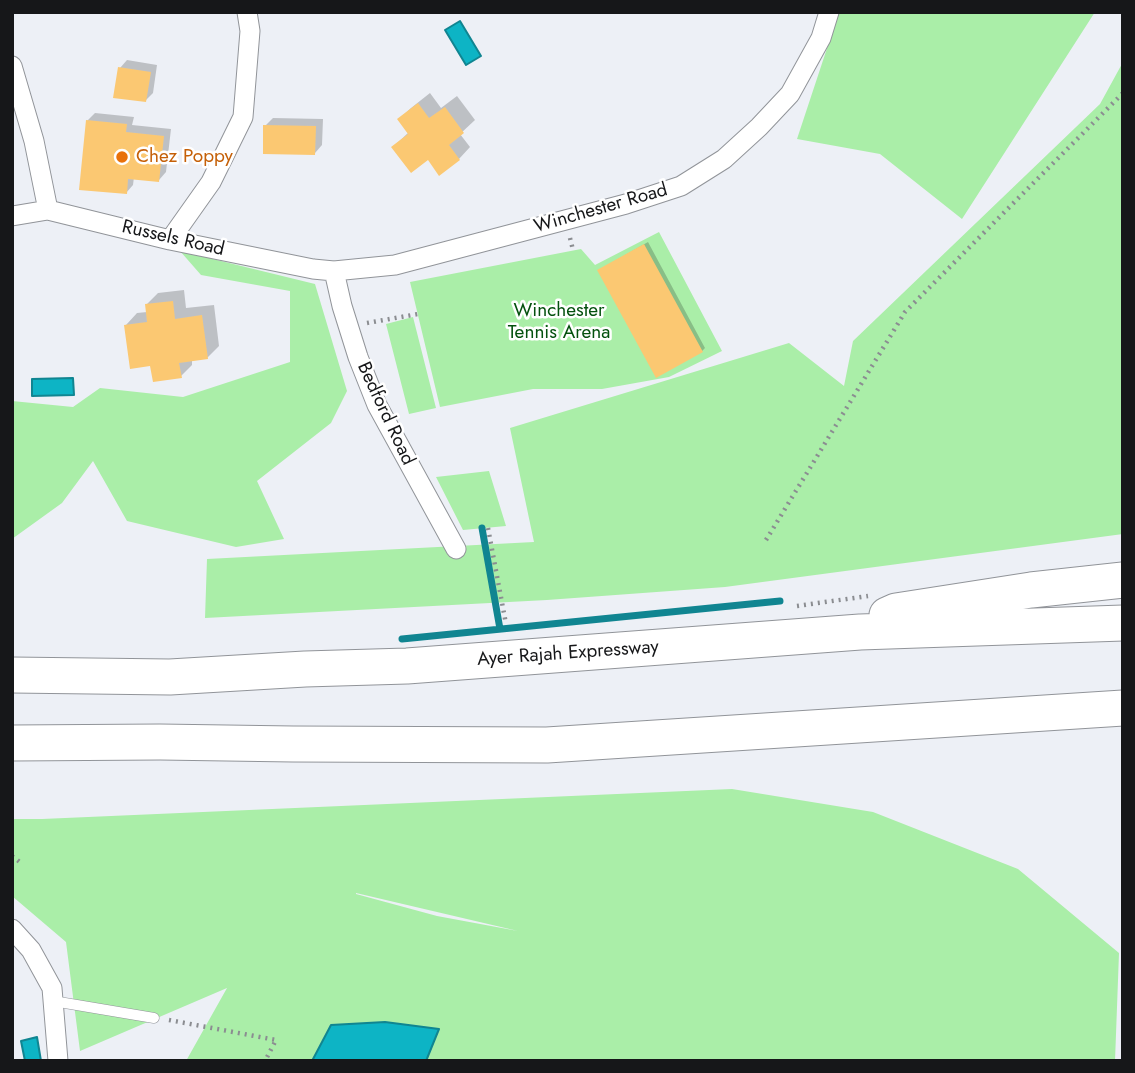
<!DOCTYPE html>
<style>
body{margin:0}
#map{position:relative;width:1135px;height:1073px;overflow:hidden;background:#edf0f6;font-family:Jost,sans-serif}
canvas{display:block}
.frame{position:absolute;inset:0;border:14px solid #161719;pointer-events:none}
</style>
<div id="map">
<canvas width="1135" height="1073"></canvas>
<div class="frame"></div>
</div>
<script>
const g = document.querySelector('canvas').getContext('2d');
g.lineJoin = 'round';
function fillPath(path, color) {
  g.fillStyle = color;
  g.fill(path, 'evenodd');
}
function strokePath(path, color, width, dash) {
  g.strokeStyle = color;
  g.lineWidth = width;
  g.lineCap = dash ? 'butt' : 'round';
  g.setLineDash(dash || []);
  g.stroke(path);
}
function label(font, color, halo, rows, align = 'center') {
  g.font = font + ' Jost,sans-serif';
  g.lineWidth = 5;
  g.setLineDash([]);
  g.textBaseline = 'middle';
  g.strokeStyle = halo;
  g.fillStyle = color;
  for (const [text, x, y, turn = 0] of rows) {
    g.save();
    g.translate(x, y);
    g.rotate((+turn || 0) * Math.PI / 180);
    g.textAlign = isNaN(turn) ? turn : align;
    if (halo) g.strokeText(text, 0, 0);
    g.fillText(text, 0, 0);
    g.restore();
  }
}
fillPath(new Path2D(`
 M839 12H1095L962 219 880 154 797 139Z
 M1123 62V534L725 587 547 600 205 618 207 559 534 542 510 428 789 343 844 386 853 341 1100 104Z
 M659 232 722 351 669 377 602 389H533L440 407 410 282 581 249 595 265Z
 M180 251 315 284 347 391 331 423 257 481 284 539 236 547 127 521 93 461 62 503 12 539V401L73 407 100 388 183 397 290 362V291L201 275Z
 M413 317 436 408 409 414 386 324Z
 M489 471 506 526 463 530 436 477Z
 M732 789 873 812 1018 869 1119 953 1115 1061H426L439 1029 331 1025 312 1061H186L227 988 80 1051 66 942 12 896V819H42ZM356 894V893L518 931 437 916Z`), '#aaeea8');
const water = new Path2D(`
 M460 21 481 56 466 65 445 30Z
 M73 378 74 395 32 396V379Z
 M385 1022 439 1029 426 1061H312L331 1025Z
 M37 1037 41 1061H25L21 1041Z`);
fillPath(water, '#0db4c5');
strokePath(water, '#108591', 2);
fillPath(new Path2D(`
 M127 60 157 65 153 93 145 101 120 68Z
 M430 93 441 108 457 96 475 120 460 134 470 147 459 159 428 158 393 147 409 132 399 119 411 108Z
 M95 113 134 117 132 125 171 129 166 172 159 180 134 177 133 185 126 193 87 121Z
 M273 118 323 119 322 145 315 153 265 126Z
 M648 242 705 348 702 351 599 270Z
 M184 290 186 308 214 305 219 346 207 358 192 360V365L181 376 152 364 126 325 137 313 147 312 146 305 158 293Z`), '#0003');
strokePath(new Path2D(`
 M482 528 500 629
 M402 639 780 601`), '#108591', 7);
fillPath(new Path2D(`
 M118 67 151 72 146 102 113 98Z
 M418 103 429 118 445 107 464 133 449 145 460 160 439 176 428 160 411 173 391 147 408 134 397 119Z
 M86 120 127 124 126 132 164 136 159 182 128 179 127 194 79 190Z
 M263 125 316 126 315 155 263 154Z
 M644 244 703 352 656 378 597 270Z
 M173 301 175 319 202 315 208 359 179 363 182 378 153 382 150 366 130 369 124 325 147 322 145 304Z`), '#fbc872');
const lane = new Path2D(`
 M53 1001 154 1018`);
const street = new Path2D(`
 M12 66 34 141 48 210
 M12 216 48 210 170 240 313 269 334 271 395 265 626 204 681 186 724 159 759 127 790 94 821 38 829 12
 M170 240 211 182 243 117 250 31 247 12
 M334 271 342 306 358 357 377 405 456 549
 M12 929 31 950 52 988 58 1061`);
const highway = new Path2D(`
 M887 615 896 611 1031 590 1123 580
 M12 675 170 677 305 669 407 666 860 632 1123 623
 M12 743 160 742 293 744 547 745 1123 708`);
strokePath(lane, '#919499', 11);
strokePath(street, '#919499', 21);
strokePath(highway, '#919499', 37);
strokePath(new Path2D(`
 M570 238 573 250
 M367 323 418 314
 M488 528 506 624
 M766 540 905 312 1123 93
 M797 606 868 596
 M12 856 21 863
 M169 1020 276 1040 265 1061`), '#8b8d91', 4.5, [2, 5]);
strokePath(lane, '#fff', 10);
strokePath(street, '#fff', 19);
strokePath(highway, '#fff', 35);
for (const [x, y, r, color] of [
 [122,157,7,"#e8710a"]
]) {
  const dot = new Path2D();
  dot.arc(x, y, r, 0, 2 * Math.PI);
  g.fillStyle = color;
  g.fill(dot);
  strokePath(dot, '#fff', 2.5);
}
label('19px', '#c56008', '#fff', [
 ["Chez Poppy",136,157]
], 'left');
label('19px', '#161719', '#fff', [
 ["Winchester Road",601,209,-16],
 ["Russels Road",173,239,13],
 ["Bedford Road",385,414,65],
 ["Ayer Rajah Expressway",568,654,-4]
]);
label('19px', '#04510e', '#fff', [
 ["Winchester",559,311],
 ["Tennis Arena",559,333]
]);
</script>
